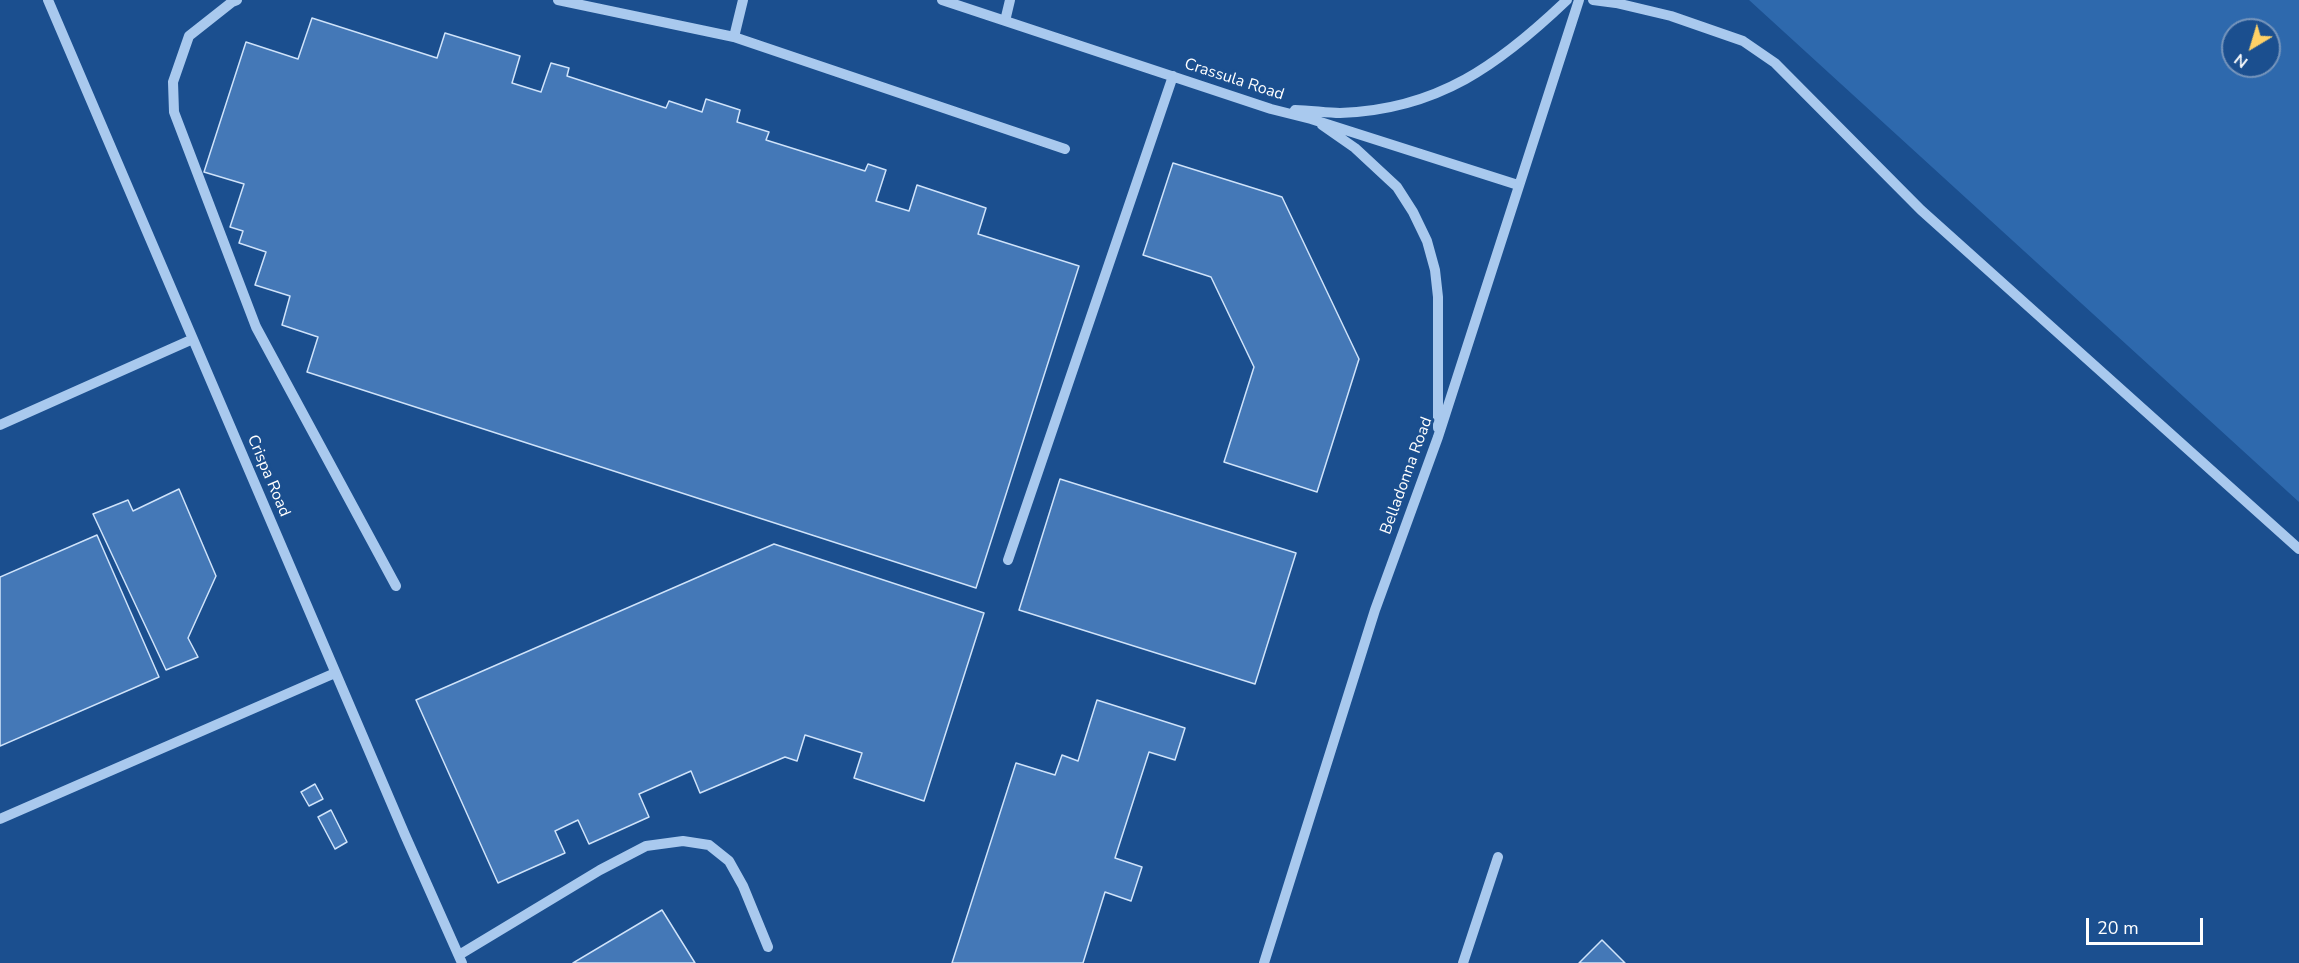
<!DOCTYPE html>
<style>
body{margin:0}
#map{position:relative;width:2299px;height:963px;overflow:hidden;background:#1b4f8f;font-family:"Nunito Sans",sans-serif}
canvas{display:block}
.north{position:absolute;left:2221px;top:18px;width:60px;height:60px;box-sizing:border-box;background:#1b4f8f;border:2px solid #7695bc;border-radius:50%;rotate:218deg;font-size:16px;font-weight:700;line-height:24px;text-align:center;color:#fff}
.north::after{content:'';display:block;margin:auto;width:21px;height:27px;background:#ffd166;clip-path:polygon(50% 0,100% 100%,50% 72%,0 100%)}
.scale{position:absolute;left:2086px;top:918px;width:117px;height:27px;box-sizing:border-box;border:3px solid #fff;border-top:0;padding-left:8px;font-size:18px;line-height:21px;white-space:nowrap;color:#fff;-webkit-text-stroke:4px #1b4f8f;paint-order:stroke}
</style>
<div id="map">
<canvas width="2299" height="963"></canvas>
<div class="north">N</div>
<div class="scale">20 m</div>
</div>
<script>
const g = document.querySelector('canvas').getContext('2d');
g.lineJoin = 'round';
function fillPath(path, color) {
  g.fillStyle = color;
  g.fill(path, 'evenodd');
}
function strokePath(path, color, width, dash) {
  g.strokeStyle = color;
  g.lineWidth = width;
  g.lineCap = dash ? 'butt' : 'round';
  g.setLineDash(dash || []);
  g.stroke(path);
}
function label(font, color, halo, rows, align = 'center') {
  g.font = font + ' "Nunito Sans",sans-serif';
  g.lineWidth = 6;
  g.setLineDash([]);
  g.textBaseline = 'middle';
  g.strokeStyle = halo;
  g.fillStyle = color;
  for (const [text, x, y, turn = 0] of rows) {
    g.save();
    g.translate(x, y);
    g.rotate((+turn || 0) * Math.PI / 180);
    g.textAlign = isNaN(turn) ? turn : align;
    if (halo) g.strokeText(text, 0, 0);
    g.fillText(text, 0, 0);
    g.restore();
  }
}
fillPath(new Path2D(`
 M1749 0H2299V502ZM2233 30H2269V66H2233Z`), '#2e69ad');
const building = new Path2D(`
 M312 18 437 58 445 33 520 56 512 83 541 92 551 63 569 68 567 76 666 108 669 101 702 112 706 99 740 110 737 122 769 132 766 140 865 171 868 164 886 170 876 201 909 211 917 185 986 208 978 234 1079 266 976 588 307 372 318 337 282 325 290 296 255 285 266 252 239 243 243 231 230 227 244 184 204 172 246 42 298 59Z
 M1173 163 1282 197 1359 359 1317 492 1224 462 1254 367 1211 277 1143 255Z
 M1060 479 1296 553 1255 684 1019 610Z
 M179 489 216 576 188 638 198 657 166 670 93 514 128 500 133 511Z
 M97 535 159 677 0 746V577Z
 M774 544 984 613 924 801 854 778 862 753 805 735 797 761 785 757 700 793 691 771 639 794 649 817 589 844 578 820 555 831 565 853 498 883 416 700Z
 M1097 700 1185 728 1175 760 1149 752 1115 858 1142 867 1131 901 1105 892 1083 963H952L1016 763 1055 775 1062 755 1078 761Z
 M315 784 323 799 309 806 301 792Z
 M331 810 347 842 335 849 318 817Z
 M662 910 695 963H573Z
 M1602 940 1625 963H1579Z`);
fillPath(building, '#4478b7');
strokePath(building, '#cfe3fa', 1.5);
strokePath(new Path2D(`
 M48 0 405 835 462 963
 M237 0 232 2 189 36 173 82 174 112 256 327 396 586
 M558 0 734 37 743 0
 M942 0 1271 109 1311 119 1518 185
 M1593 0 1616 3 1671 16 1743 41 1775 63 1921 210 2299 549
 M1005 21 1010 0
 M734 37 1065 149
 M1295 110C1310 110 1326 113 1340 113 1438 110 1500 64 1567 0
 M1322 125 1355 148 1397 187 1413 212 1427 241 1435 270 1438 297V428
 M0 425 193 339
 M1008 560 1173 76
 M0 819 335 673
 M459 955 600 870 646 846 683 841 709 845 729 861 743 886 768 947
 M1264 963 1375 610 1438 437 1579 0
 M1463 963 1498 857`), '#a9c9ee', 10);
label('16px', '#fff', '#1b4f8f', [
 ["Crassula Road",1234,80,18],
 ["Crispa Road",268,476,67],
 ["Belladonna Road",1407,476,-70]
]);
</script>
